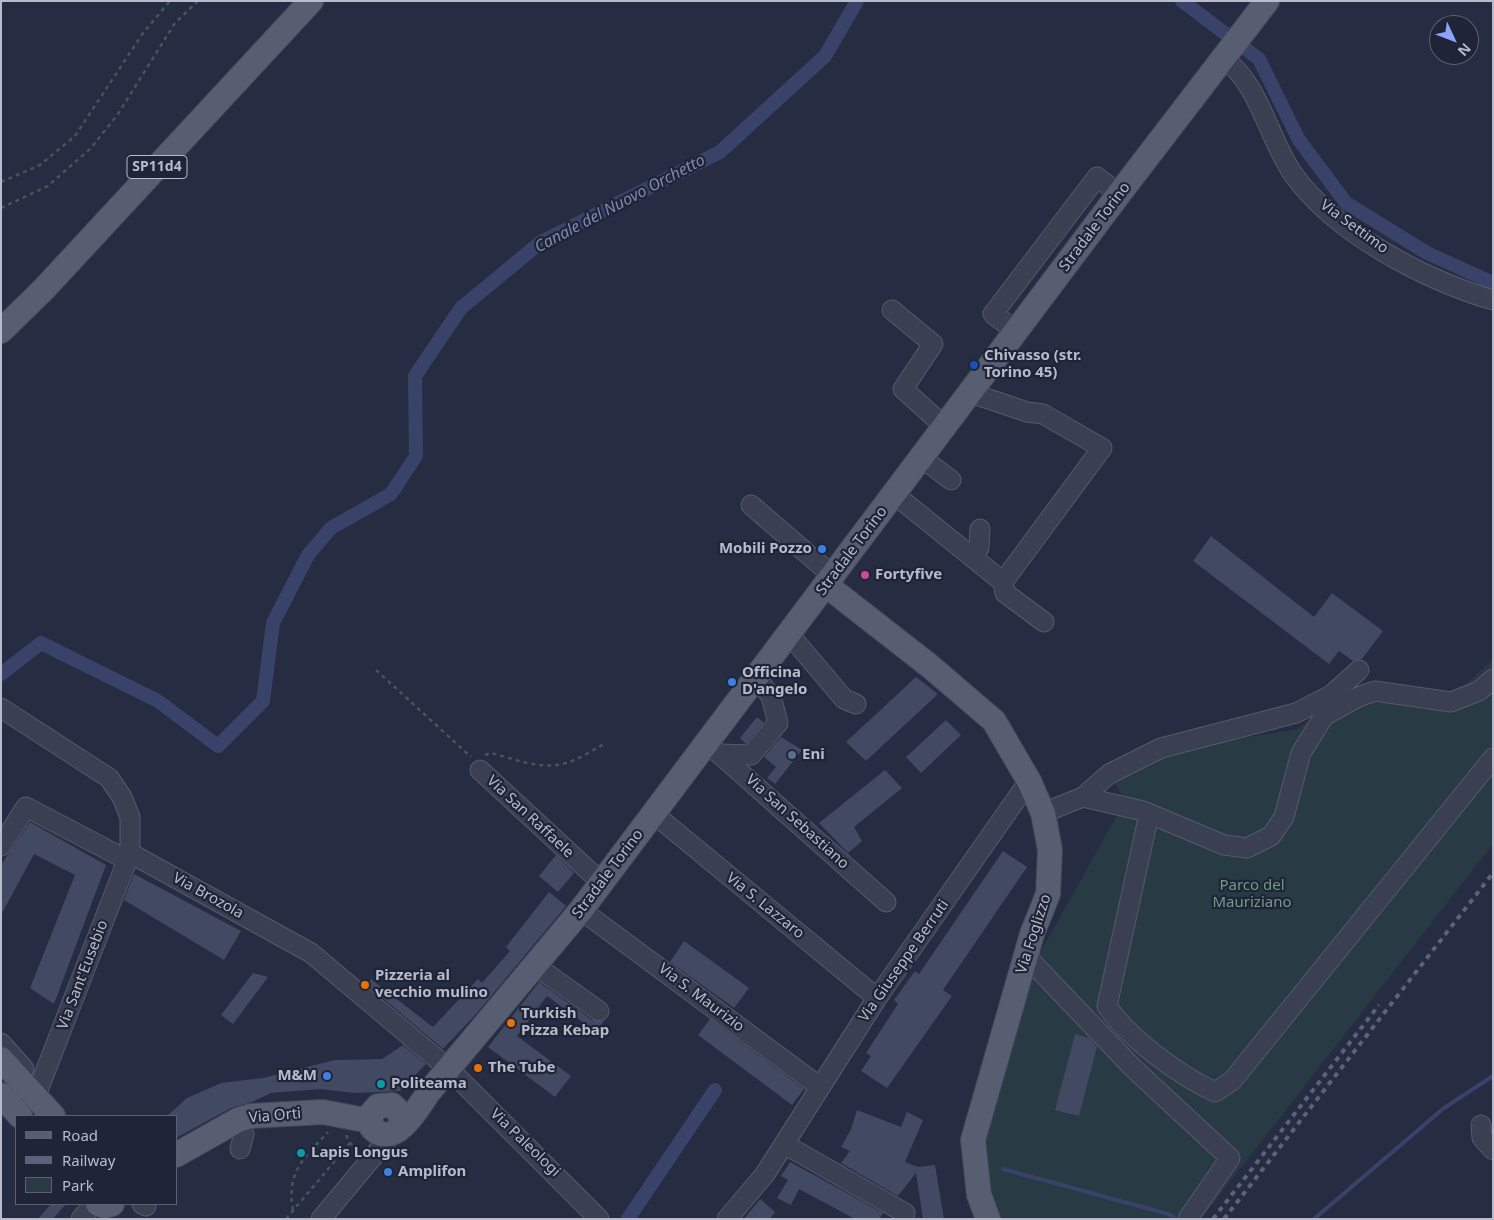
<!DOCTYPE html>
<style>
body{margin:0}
#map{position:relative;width:1494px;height:1220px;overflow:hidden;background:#262c42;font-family:"Noto Sans",sans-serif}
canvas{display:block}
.frame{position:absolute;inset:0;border:2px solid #b7bbcc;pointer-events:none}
.legend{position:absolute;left:15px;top:1115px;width:162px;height:90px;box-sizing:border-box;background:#1f2437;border:1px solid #5c6073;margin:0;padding:6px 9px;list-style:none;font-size:15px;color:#b7bbcc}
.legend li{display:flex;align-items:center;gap:10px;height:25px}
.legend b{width:25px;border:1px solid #5c6073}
.north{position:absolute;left:1429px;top:15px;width:50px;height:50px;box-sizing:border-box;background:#1f2437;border:1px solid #5c6073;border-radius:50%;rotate:133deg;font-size:14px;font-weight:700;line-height:20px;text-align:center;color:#b7bbcc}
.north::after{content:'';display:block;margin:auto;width:18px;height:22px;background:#8ea1fb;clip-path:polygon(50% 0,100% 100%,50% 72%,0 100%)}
</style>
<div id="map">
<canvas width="1494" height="1220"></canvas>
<div class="frame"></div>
<ul class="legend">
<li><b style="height:6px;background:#585e72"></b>Road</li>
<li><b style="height:6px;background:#5c6279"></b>Railway</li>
<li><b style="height:14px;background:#283a43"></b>Park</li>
</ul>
<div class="north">N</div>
</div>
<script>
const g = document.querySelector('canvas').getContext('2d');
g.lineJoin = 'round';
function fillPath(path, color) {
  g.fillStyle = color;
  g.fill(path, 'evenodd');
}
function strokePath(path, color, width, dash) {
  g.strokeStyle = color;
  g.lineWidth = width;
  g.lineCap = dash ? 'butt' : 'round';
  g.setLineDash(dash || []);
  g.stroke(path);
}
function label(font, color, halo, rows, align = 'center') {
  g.font = font + ' "Noto Sans",sans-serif';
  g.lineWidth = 4.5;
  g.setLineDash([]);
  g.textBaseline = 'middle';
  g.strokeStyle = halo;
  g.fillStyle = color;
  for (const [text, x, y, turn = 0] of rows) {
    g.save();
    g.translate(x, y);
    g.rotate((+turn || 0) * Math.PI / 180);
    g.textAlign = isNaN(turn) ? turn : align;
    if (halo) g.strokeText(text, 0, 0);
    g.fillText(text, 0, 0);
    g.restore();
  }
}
fillPath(new Path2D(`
 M1493 659V844L1201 1219H994L982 1144 1036 960 1125 801 1114 782 1177 749 1297 729 1369 683 1452 697Z`), '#283a43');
strokePath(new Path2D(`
 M1003 1169 1168 1214 1175 1218
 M1314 1219 1444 1108 1493 1076`), '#394369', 4);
strokePath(new Path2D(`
 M1182 1 1259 59 1299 140 1346 203 1427 253 1493 283
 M1 674 41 643 158 701 218 746 263 701 273 623 308 555 331 528 391 494 416 456 415 376 461 308 541 242 720 152 825 56 857 1
 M628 1219 715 1090`), '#394369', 14);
fillPath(new Path2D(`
 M1211 536 1314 617 1332 593 1383 631 1362 659 1353 661 1339 651 1329 664 1193 561Z
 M916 677 938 694 866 761 846 742Z
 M757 717 764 723 746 744 740 738Z
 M946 720 961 735 921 773 906 757Z
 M781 737 802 750 775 784 767 778 776 767 764 757Z
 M885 770 902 788 854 827 862 841 848 853 819 823Z
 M30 822 106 865 54 1004 30 988 75 875 34 854 1 915V865Z
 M1003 851 1027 867 943 990 952 996 887 1088 861 1071 871 1056 866 1053 898 1004 894 1000 915 971 919 974Z
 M556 855 574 873 558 892 539 876Z
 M134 874 241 931 224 960 124 900Z
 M549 892 566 906 477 1013 443 1049 367 985 371 979 433 1027 478 979 482 983 510 951 506 947Z
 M684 941 749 988 734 1008 670 962Z
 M253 973 268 977 233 1024 221 1015Z
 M539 982 592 1020 604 1021 596 1032 547 996 517 1036 571 1076 555 1097 488 1047Z
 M710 1019 804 1089 792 1105 698 1035Z
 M1075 1034 1089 1038 1097 1047 1079 1116 1055 1110Z
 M403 1045 426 1064 400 1091 355 1093 320 1089 271 1093 252 1102 231 1108 176 1138V1116H167L187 1098 221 1083 263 1078 335 1060 382 1059Z
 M857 1110 901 1127 907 1112 923 1120 905 1162 918 1167 935 1165 944 1219H923L916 1173 898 1196 841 1163 850 1151 841 1147 851 1129Z
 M790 1162 827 1182 883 1213 879 1219H855L799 1189 791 1205 777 1198 788 1180 781 1176Z
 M760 1199 775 1212 770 1219H744Z
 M51 1204H66L53 1219H38Z`), '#424963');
const minor = new Path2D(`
 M1223 58C1260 84 1268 138 1293 174 1335 233 1425 280 1493 300
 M892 310 933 344 903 389 945 427
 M1016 331 993 314 1097 177 1119 194
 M922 458 951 480
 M894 494 1003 582 1102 448 1043 414 1027 412 971 393
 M751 505 833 576
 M972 557 979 548 980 529
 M1003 582 1005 593 1044 622
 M789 634 844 699 856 704
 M1 708 109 778 122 797 130 817V853L35 1098
 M707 743 886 902
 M720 754 751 755 778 723 771 696 756 678
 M480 770 602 883
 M1083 797 1143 811 1224 845 1247 848 1271 836 1284 817 1301 753 1324 716 1358 697 1375 691 1451 702 1479 691 1493 679
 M1043 813 1083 797 1109 774 1161 748 1296 713 1331 695 1359 670
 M654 814 877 998
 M1149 814 1107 1006C1128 1038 1180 1076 1215 1092L1232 1081 1493 758
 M1 846 26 807 127 860
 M130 853 311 953 449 1069 599 1219
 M581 910 820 1087
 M1026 956 1133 1068 1230 1158 1189 1217
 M536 966 599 1011
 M1 1043 24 1069
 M238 1120 244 1134 240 1149
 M1481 1125 1482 1138 1493 1150
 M784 1144 905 1213
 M142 1204 146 1206
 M81 1219 94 1204
 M321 1219 391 1135
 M727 1219 765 1174 877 998 1029 781`);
const major = new Path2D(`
 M1 331 43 290 311 1
 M826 585 931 667 994 721 1029 781 1043 813 1050 850 1048 894 1032 934 973 1140 979 1195 988 1219
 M1 1059 53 1116
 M1 1095 20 1116
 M401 1126V1114L392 1105 378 1106 370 1115 372 1128C393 1150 417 1110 428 1093L581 910 1119 194 1267 1
 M176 1155 238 1120 251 1116 323 1112 370 1121
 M98 1204 105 1206 112 1204`);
strokePath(minor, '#555a6c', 21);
strokePath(major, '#44485b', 26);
strokePath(new Path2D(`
 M1 182 40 165 75 136 143 33 170 1
 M1 208 48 186 91 148 118 114 175 23 198 1
 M376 670 471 757
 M485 755 491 753C511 758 536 768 557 765 574 763 591 751 606 743
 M346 1135 350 1143 358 1150
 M293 1210C286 1172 304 1158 328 1132
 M286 1219 350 1143`), '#43565d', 2.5, [4, 4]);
strokePath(minor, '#3a3f52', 19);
strokePath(major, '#585e72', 24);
strokePath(new Path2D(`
 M1213 1219 1379 1005
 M1224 1219 1493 873`), '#5c6279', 4, [5, 5]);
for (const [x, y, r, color] of [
 [974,365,5,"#1a4fb4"],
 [822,549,5,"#3f7fe0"],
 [865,575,5,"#d1479c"],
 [732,682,5,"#3f7fe0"],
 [792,755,5,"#5c6f8a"],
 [365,985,5,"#e8710a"],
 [511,1023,5,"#e8710a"],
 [478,1068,5,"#e8710a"],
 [327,1076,5,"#3f7fe0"],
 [381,1084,5,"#0f9aa8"],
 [301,1153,5,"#0f9aa8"],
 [388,1172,5,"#3f7fe0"]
]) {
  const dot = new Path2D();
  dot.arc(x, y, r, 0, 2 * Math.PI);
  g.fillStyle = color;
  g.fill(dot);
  strokePath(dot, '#1f2437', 2);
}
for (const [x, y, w] of [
 [157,167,60]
]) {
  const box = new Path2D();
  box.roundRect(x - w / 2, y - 11.5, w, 23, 4);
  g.fillStyle = '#1f2437';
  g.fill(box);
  strokePath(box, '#b7bbcc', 1);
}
label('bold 14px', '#b7bbcc', null, [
 ["SP11d4",157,167]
]);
label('15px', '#b7bbcc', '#1f2437', [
 ["Stradale Torino",1095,227,-53],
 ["Via Settimo",1354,227,36],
 ["Stradale Torino",852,551,-53],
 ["Via San Raffaele",530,817,43],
 ["Via San Sebastiano",797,822,42],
 ["Stradale Torino",608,874,-53],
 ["Via Brozola",208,896,29],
 ["Via S. Lazzaro",765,906,39],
 ["Via Foglizzo",1034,934,-72],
 ["Via Giuseppe Berruti",904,961,-55],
 ["Via Sant'Eusebio",83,975,-69],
 ["Via S. Maurizio",701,998,37],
 ["Via Orti",275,1116,-5],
 ["Via Paleologi",525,1143,44]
]);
label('bold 15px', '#b7bbcc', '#1f2437', [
 ["Chivasso (str.",984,356],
 ["Torino 45)",984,373],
 ["Mobili Pozzo",812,549,"right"],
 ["Fortyfive",875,575],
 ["Officina",742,673],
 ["D'angelo",742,690],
 ["Eni",802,755],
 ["Pizzeria al",375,976],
 ["vecchio mulino",375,993],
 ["Turkish",521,1014],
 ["Pizza Kebap",521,1031],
 ["The Tube",488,1068],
 ["M&M",317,1076,"right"],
 ["Politeama",391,1084],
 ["Lapis Longus",311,1153],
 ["Amplifon",398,1172]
], 'left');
label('15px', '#6e9d83', '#1f2437', [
 ["Parco del",1252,886],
 ["Mauriziano",1252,903]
]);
label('italic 16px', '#7e8ab3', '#1f2437', [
 ["Canale del Nuovo Orchetto",620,204,-28]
]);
</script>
